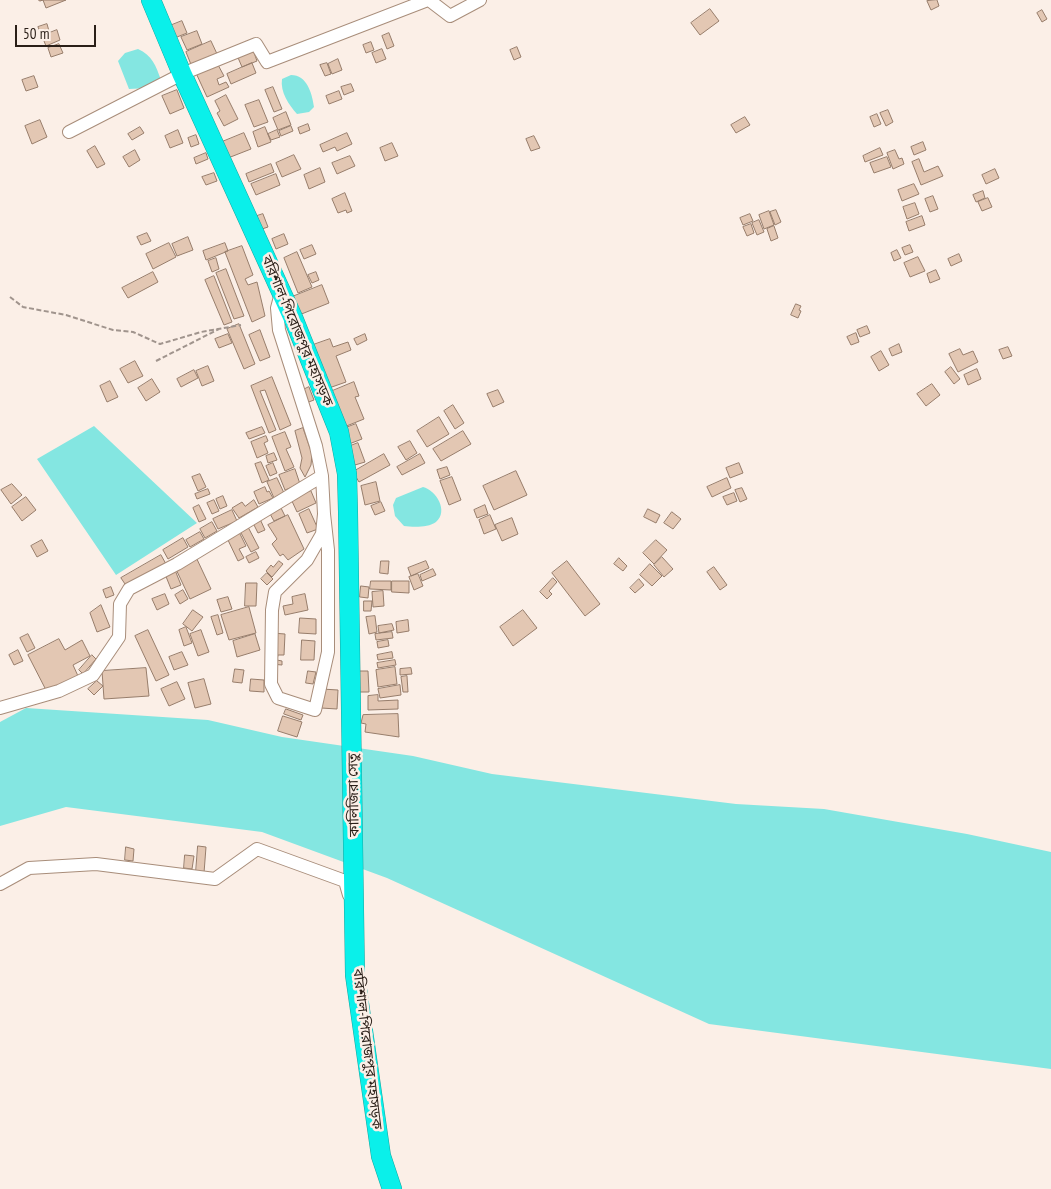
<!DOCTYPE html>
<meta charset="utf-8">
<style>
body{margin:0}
#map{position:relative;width:1051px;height:1189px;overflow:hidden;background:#fbefe7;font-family:"PT Sans Narrow",sans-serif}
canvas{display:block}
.scale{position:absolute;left:15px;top:25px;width:81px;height:22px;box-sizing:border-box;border:2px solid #2a1f18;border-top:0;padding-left:6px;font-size:15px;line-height:18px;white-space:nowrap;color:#2a1f18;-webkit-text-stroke:4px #fbefe7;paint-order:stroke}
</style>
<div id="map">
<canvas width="1051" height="1189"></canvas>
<div class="scale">50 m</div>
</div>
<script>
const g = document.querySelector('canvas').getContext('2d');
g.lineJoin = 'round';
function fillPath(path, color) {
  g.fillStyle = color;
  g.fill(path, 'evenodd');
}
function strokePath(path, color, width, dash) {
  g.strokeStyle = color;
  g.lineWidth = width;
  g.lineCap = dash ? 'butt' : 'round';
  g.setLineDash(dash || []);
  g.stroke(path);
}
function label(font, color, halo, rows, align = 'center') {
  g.font = font + ' "PT Sans Narrow","Noto Sans Bengali",sans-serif';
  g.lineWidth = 5;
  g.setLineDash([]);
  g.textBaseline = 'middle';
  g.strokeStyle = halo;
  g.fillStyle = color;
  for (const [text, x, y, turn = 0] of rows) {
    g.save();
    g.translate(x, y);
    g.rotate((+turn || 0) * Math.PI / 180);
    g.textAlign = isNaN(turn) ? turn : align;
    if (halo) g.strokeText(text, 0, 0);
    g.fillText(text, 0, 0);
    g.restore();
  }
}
fillPath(new Path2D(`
 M138 49C152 55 156 66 161 80L149 88 129 89 118 61 125 53Z
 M291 75C307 75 312 93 314 107L309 112 297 114C289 105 280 92 282 79Z
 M94 426 197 523 116 575 37 459Z
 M423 487C436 490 449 511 436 522 428 528 412 527 404 526L395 516 393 505 396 498Z
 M26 708 208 720 282 737 413 756 492 774 736 804 824 809 967 834 1051 852V1069L709 1024 387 878 262 832 66 807 0 826V722Z`), '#84e6e1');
const building = new Path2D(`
 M39 0H66L46 8 43 0 40 1Z
 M937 0 939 6 931 10 927 1Z
 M710 9 719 21 700 35 691 23Z
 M1042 10 1047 19 1042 22 1037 13Z
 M182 21 187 33 172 39 167 27Z
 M47 24 49 31 41 34 38 27Z
 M57 30 60 40 46 46 42 36Z
 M197 31 202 44 187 50 181 37Z
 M389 33 394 46 387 49 382 36Z
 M211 41 218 56 192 67 186 52Z
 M371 42 374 50 366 53 363 45Z
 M59 44 63 53 51 57 48 48Z
 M252 47 257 61 242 67 236 53Z
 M517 47 521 57 514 60 510 50Z
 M382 49 386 59 376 63 372 53Z
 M338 59 342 70 332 74 328 64Z
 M217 63 224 76 217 79 219 85 226 82 229 87 207 97 196 73Z
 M252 63 256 73 231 84 227 74Z
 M327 63 331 74 325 76 320 65Z
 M34 76 38 87 26 91 22 80Z
 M351 84 354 91 344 95 341 87Z
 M273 87 282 109 274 112 265 90Z
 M177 90 184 108 170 114 162 96Z
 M339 91 342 99 329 104 326 96Z
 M226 95 238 119 224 126 217 113 220 111 215 101Z
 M259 100 268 122 254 127 245 105Z
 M888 110 893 122 886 126 880 113Z
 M286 112 291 125 278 130 273 118Z
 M877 114 881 124 874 127 870 117Z
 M745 117 750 125 736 133 731 125Z
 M40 120 47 137 32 144 25 126Z
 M308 124 310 130 300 134 298 128Z
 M291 126 293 131 281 136 279 131Z
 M140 127 144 133 132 140 128 134Z
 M265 127 271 142 258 147 253 132Z
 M178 130 183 143 170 148 165 136Z
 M277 130 280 137 271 140 268 134Z
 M244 133 251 149 228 158 222 142Z
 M347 133 352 144 337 151 335 147 323 152 320 145Z
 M196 135 199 144 191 147 188 138Z
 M534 136 540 148 531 151 526 139Z
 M923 142 926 150 914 155 911 147Z
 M392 143 398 156 385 161 380 148Z
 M95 146 105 164 97 168 87 151Z
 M880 148 883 155 865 162 863 156Z
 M135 150 140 160 129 167 123 157Z
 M895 150 899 159 902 158 904 164 893 169 887 153Z
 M206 153 208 159 196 164 194 158Z
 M294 155 301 169 282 177 276 163Z
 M350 156 355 166 337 174 332 163Z
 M887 157 891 167 874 173 870 163Z
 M919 159 924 172 938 166 943 176 921 185 912 162Z
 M271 164 274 172 249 182 246 174Z
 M320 168 325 182 309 189 304 175Z
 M995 169 999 178 986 184 982 175Z
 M214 173 217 181 206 185 202 177Z
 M276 174 280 185 256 195 251 184Z
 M914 184 919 194 902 201 898 190Z
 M983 191 985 198 976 202 973 195Z
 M345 193 352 211 347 213 346 210 338 213 332 199Z
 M933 196 938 209 930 212 925 199Z
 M988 198 992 207 982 211 978 202Z
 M915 203 919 214 907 219 903 207Z
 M776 210 781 222 775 225 770 212Z
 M769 211 774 225 764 229 759 215Z
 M263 214 268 227 262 229 257 216Z
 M750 214 753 221 743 225 740 218Z
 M922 216 925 225 909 231 906 222Z
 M759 220 764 232 757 235 752 223Z
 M751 224 754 233 747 236 743 227Z
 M774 226 778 238 771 241 767 229Z
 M147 233 151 241 141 245 137 237Z
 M284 234 288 244 276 249 272 239Z
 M188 237 193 250 177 256 172 244Z
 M169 243 176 257 153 269 146 254Z
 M225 243 228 251 206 260 203 251Z
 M312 245 316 254 304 259 300 250Z
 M910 245 913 252 905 255 902 248Z
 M242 246 253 275 245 279 248 285 257 282 265 316 252 322 225 252Z
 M897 250 901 258 894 261 891 253Z
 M297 252 312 287 298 293 284 258Z
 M959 254 962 261 951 266 948 259Z
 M918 257 925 271 910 277 904 263Z
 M216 258 219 269 212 272 208 261Z
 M226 269 244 316 234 319 216 273Z
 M936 270 940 279 930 283 927 274Z
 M153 272 158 282 128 298 122 288Z
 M316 272 319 280 312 283 308 275Z
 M214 276 232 322 224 325 205 280Z
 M322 285 329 303 299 315 292 297Z
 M796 304 801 306 799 310 801 311 798 318 791 315Z
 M239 324 255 364 244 369 227 329Z
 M867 326 870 333 860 337 857 330Z
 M260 330 270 357 260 361 249 335Z
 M856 333 859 342 851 345 847 337Z
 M228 334 232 343 219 348 215 339Z
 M365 334 367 340 357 345 354 339Z
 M330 339 333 347 348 342 351 350 336 356 346 382 329 388 313 345Z
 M899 344 902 352 892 356 889 349Z
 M1008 347 1012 356 1003 359 999 350Z
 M960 349 963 355 973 351 978 362 958 372 949 354Z
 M881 351 889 365 879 371 871 357Z
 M135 361 143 376 128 383 120 369Z
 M208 366 214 381 202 386 196 371Z
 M951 367 960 379 954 384 945 372Z
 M977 369 981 379 968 385 964 375Z
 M194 370 198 378 181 387 177 379Z
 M272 377 291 425 280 430 265 390 260 391 276 430 269 433 251 386Z
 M152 379 160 392 146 401 138 388Z
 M110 381 118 397 107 402 100 386Z
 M354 382 359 396 355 397 364 419 344 427 330 392Z
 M932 384 940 395 926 406 917 394Z
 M309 387 314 400 306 403 301 391Z
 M498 390 504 402 493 407 487 394Z
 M453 405 464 423 455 429 444 411Z
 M439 417 449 434 427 447 417 431Z
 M356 424 362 439 349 444 343 429Z
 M262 427 265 433 249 439 246 433Z
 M303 428 312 454 311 465 305 477 300 468 302 458 295 431Z
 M463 431 471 444 441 461 433 449Z
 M285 432 291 447 286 449 294 467 285 471 272 437Z
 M266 436 268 441 264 443 268 453 257 458 251 442Z
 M410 441 417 453 406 460 398 447Z
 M358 443 365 462 355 465 348 447Z
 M274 453 277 460 268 463 266 456Z
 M384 454 390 465 359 482 353 472Z
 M420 454 425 463 402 475 397 467Z
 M261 462 269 480 262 483 255 464Z
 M273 463 277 473 270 476 266 466Z
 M739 463 743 473 730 478 726 468Z
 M447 467 450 475 440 479 437 470Z
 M295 469 300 484 285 490 279 475Z
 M516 471 527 495 494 510 483 486Z
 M200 474 206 487 198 491 192 477Z
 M452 477 461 500 449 505 440 481Z
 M277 478 284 493 274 498 267 482Z
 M727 478 731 488 712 497 707 487Z
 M376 482 380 501 365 505 361 486Z
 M12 484 22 495 11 504 1 490Z
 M265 487 267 492 269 491 273 498 259 504 254 492Z
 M742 488 747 499 740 502 735 490Z
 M208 489 210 494 197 499 195 494Z
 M311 491 316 503 297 512 291 499Z
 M734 493 737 501 727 505 723 497Z
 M223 496 227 506 220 509 216 499Z
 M26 497 36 510 22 521 12 507Z
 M214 500 219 511 212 514 207 503Z
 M254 500 258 507 239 518 232 508 242 502 245 506Z
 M381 502 385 511 375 515 371 506Z
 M199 505 206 519 199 522 193 508Z
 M485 505 488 514 477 518 474 510Z
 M280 506 285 516 274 521 269 512Z
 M309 509 318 529 307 533 299 514Z
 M648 509 660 515 656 523 644 517Z
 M232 510 237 521 218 529 213 519Z
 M672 512 681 519 673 529 664 523Z
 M288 515 304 549 288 560 283 554 280 556 272 544 277 539 268 525Z
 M490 515 496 529 484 534 479 520Z
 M512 518 518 534 502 541 495 525Z
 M260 519 265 530 258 533 253 523Z
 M212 522 217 531 205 538 200 529Z
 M248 527 259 548 251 552 240 531Z
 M200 532 204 539 190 547 186 540Z
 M239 532 246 546 239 549 244 558 238 561 227 538Z
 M183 538 188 547 168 559 163 550Z
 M42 540 48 551 37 557 31 546Z
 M656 540 667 550 654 564 643 553Z
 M256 552 259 558 249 563 246 557Z
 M161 555 166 564 127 587 121 578Z
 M195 555 211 589 190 599 174 565Z
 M662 557 673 569 664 577 654 565Z
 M619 558 627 566 623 571 614 564Z
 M279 561 283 564 272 577 266 571 271 565 273 567Z
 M381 561H389L388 574 380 573Z
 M426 561 429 568 411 576 408 568Z
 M567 561 600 604 585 616 552 573Z
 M650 564 662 576 652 586 640 575Z
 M714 567 727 585 720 590 707 572Z
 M433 569 436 575 422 581 420 575Z
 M175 570 181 585 171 589 165 574Z
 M267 573 273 579 267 585 261 579Z
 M418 574 423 586 414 590 409 577Z
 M553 578 557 582 549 591 552 594 547 599 540 592Z
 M639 579 644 585 635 593 630 588Z
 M371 581H391V590L370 589Z
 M392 581H409V593L392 592Z
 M246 583H257L256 606H245Z
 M361 586 369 587 368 598 360 597Z
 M111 587 114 595 106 598 103 590Z
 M183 590 188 599 180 604 175 595Z
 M383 591 384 606 373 607 372 592Z
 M165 594 169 604 157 610 152 599Z
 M305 594 308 610 285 615 283 606 293 604 292 597Z
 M228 597 232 609 221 612 217 600Z
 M364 601H372L371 611H364Z
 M101 605 110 627 97 632 90 613Z
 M249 607 256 633 229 640 221 615Z
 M193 610 203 617 192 631 183 624Z
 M523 610 537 628 513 646 500 627Z
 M218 615 223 633 217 635 211 617Z
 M375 616 377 632 369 634 366 617Z
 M300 618 316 619V634L299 633Z
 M408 620 409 631 397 633 396 622Z
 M392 624 394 630 379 633 378 626Z
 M186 627 192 643 184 646 179 630Z
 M148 630 169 675 156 681 135 636Z
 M201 630 209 652 198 656 190 634Z
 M392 632 393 638 376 640 375 634Z
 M272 633 285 634 284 655H278L277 660 282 661V665L271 664Z
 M28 634 35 648 27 652 20 638Z
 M255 634 260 650 237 657 233 641Z
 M59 639 65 650 82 640 90 656 73 665 78 676 47 692 28 655Z
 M302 640 315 641 314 660H301Z
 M388 640 389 646 378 648 377 642Z
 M18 650 23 661 14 665 9 655Z
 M182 652 188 665 174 670 169 657Z
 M392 652 393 658 378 660 377 655Z
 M92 655 96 659 83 674 79 670Z
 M395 660 396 665 378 668 377 663Z
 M395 667 397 684 378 687 376 670Z
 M146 668 149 696 104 699 102 671Z
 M411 668 412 674 400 675V669Z
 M235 669 244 670 242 683 233 682Z
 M308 671 316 672 313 684 306 683Z
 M358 671H368L369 692H359Z
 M407 676 408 692H403L401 677Z
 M204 679 211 704 195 708 188 683Z
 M251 679 264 680V692L250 691Z
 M97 681 103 686 94 695 88 689Z
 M177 682 185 699 169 706 161 689Z
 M400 685 401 695 380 698 378 689Z
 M322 689 338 690 337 709 321 708Z
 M378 695V701L398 700V709L368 710V696Z
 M286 709 303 715 301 720 284 714Z
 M398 714 399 737 365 732 366 724 361 723 363 715Z
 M283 716 302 722 297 737 278 731Z
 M198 846 206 847 204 873 196 872Z
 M126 847 134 849 133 861 125 860Z
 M185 855 194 856 192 869 184 868Z`);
fillPath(building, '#e3c7b3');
strokePath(building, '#977d6b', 1);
const minor = new Path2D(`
 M429 0 450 16 480 0
 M69 132 182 74 256 44 267 62 428 0
 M281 293 277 308 279 330 316 446 322 476 324 514
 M324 514 328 550V652L315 710 278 698 271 684 272 610 275 592 307 560 322 534Z
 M0 708 59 691 93 675 119 637 120 604 129 589 177 564 322 476
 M0 884 29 868 96 864 215 879 257 849 345 881 349 895`);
const highway = new Path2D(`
 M151 0 182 74 294 320 339 432 347 474 348 512 355 975 381 1156 392 1189`);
strokePath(minor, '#a88d7a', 14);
strokePath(highway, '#15a7a0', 20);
strokePath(new Path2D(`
 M10 297 23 307 66 315 113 330 133 332 160 344 201 332 241 325
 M156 361 219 329`), '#a0948d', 2, [5, 2.5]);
strokePath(minor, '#fff', 12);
strokePath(highway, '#0af0ea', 19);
label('14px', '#2a1f18', '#fbefe7', [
 ["বরিশাল-পিরোজপুর মহাসড়ক",297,331,67],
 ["কালিজিরা সেতু",354,795,-91],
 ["বরিশাল-পিরোজপুর মহাসড়ক",367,1049,83]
]);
</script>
